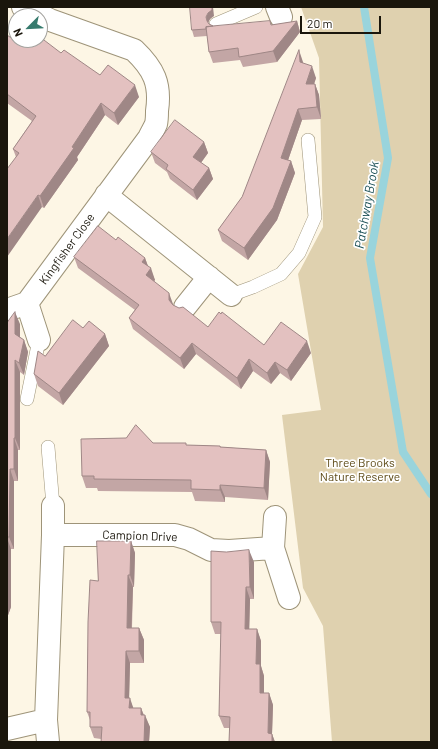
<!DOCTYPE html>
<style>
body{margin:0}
#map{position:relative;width:438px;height:749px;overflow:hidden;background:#fdf6e5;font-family:Barlow,sans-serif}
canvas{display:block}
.frame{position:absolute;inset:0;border:8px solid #1a160c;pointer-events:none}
.north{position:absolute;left:8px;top:8px;width:40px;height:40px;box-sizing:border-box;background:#fff;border:1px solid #a3a29e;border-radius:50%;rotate:246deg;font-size:11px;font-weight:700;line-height:16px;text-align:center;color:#1a160c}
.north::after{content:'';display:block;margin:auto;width:14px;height:18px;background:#377b6e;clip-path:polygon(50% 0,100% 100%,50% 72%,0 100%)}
.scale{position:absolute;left:300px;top:16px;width:81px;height:18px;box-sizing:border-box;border:2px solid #1a160c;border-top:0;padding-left:5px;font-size:12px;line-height:14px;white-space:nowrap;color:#1a160c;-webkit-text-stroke:3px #fff;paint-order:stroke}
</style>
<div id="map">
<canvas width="438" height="749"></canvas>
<div class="frame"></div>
<div class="north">N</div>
<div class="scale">20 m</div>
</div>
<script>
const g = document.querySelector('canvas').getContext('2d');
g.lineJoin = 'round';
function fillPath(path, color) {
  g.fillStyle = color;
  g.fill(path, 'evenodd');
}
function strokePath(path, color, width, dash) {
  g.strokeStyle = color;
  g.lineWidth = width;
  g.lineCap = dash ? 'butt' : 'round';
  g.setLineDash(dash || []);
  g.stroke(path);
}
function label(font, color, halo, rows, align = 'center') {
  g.font = font + ' Barlow,sans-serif';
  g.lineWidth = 3.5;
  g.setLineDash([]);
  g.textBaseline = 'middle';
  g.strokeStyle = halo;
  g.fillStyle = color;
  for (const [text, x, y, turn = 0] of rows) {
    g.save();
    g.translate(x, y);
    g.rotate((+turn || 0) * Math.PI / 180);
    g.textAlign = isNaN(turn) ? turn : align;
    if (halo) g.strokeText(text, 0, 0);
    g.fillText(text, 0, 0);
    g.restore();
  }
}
fillPath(new Path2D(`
 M301 7H431V742H332L323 626 303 588 282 415 321 410 298 274 323 227 319 58Z`), '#dfd1af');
strokePath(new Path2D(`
 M364 7 388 158 370 258 403 452 431 494`), '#99d4dc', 8);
const service = new Path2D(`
 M216 24 256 7
 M231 295 253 287 281 274 299 253 315 217 308 140
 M27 399 39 340
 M48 447 53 506`);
const minor = new Path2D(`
 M23 7 50 20 134 50C154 69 161 84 157 111 157 115 157 120 156 124 154 129 151 133 149 138L27 303
 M277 7 281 17
 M106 195 231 295
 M185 307 209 277
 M7 310 27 303 39 340
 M275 517 273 548 289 598
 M53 535H175L189 539 211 550 229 551 273 548
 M7 729 46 720
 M48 742 46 720 53 535V506`);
strokePath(service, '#9e9479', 14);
strokePath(minor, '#9e9479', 24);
strokePath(service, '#fff', 13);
strokePath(minor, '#fff', 22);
fillPath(new Path2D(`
 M214 16 210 19 208 23 213 26 272 25 297 21 300 32 277 62 243 67 240 60 213 63 209 52 207 36 194 37 192 30Z
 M7 35 17 42 61 53 139 97 118 125 105 115 77 157 78 160 44 208 42 207 16 157 13 149 32 121 7 103Z
 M303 62V63L316 78 314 84H315L319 95 321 119 302 120 288 160 291 161 295 173 277 220 248 260 222 241 218 230 242 197Z
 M204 142 208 153 201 163 209 168 213 179 197 200 170 179 167 172 155 163 151 152Z
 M116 240 145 258 148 266 155 280 154 281 173 305 208 327 264 345 311 353 291 381 280 373 271 384 253 371 241 389 196 354 184 369 133 329 129 318 135 310 78 268 74 257Z
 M7 323 20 324V337L24 340 28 352 24 375 20 372V450H18V481H14V549H11V607L7 618Z
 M83 328 105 334 109 346 63 405 38 386 34 374 45 356Z
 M153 443 187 445 220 446 221 447 266 450 270 462 268 500 225 497V502L195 501 192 492 98 491 97 488H86L82 476Z
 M131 541 135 553 134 587H133L132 628H139L144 640V663H130L129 698 133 708H141L144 715 150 727 149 742H101V739L94 738 90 727V720L87 712 98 581Z
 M254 562V599H250L249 629H257L261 641V666L264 676V693H269L273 705 272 734 275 742H229L230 728H224L219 716 221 634H215L211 622Z`), '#c3a6a5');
fillPath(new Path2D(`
 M212 7H213L214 16 210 19 208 23 207 21 206 17 208 13Z
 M297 21 300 32 277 62 273 51Z
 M299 50 303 62 305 74 300 62Z
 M312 66 316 78 310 96 306 84Z
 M315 84 319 95 321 119 317 107Z
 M135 85 139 97 118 125 114 113Z
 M101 103 105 115 77 157 78 160 44 208 40 196 72 147Z
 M298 109 302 120 285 169 281 158Z
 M204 142 208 153 197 168 193 157Z
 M291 161 295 173 277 220 248 260 244 248Z
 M209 168 213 179 197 200 193 190Z
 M38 195 42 207 7 257V239Z
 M145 258 149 269 142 262Z
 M151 268 155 280 150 286 146 275Z
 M169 293 173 304V311L169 300Z
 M15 312 20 324V346L15 334Z
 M105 334 109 346 63 405 59 393Z
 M24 340 28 352 24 375 19 363Z
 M307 341 311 353 291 381 287 370Z
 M192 343 196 354 184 369 180 358Z
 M249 359 253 371 241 389 237 378Z
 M15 360 20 372V450L15 438Z
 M275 362 280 373 271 384 267 373Z
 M14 438 18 450V481L14 469Z
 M266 450 270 462 268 500 264 488Z
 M10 469 14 481V549L9 537Z
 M220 485 225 497V502L220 490Z
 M7 538 11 549V607L7 618Z
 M131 541 135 553 134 587 130 575Z
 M249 550 254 562V599L250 587Z
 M128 575 133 587 131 640 127 628Z
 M246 587 250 599 249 641 245 629Z
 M139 628 144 640V663L139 651Z
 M257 629 261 641V666L264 676V705L260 693 256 664Z
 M126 651 130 663 129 702 130 698 134 710 133 719 125 698Z
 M269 693 273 705 272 734 275 742H271L268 733Z
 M141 708 145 719V715L150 727 149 742H144L141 715Z`), '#9f8786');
const building = new Path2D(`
 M190 7H212V10L208 13 206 17 207 21 209 24 213 26 206 27V29L192 30Z
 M270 21 271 25 297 21 273 51 239 57 238 48 209 52 206 27Z
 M7 35 17 42 19 40H40V37L61 53 64 50 100 75 108 65 135 85 114 113 101 103 72 147 74 148 40 196 38 195 7 239V169L19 153 13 149 36 116 7 94Z
 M299 50 300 62 312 66 306 84H315L317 107 298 109 281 158 291 161 273 208 244 248 218 230 242 197Z
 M175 120 204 142 193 157 209 168 193 190 166 169 168 165 151 152Z
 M98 226 116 240 118 237 145 258 142 262 151 268 146 275 169 293V300L173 305 179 308 183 307 208 327 219 312 221 314 222 312 264 345 281 322 307 341 287 370 275 362 267 373 249 359 237 378 192 343 180 358 129 318 139 305 74 257Z
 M15 312V334L24 340 19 363 15 360V438H14V469H10L9 537H7V323Z
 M73 320 83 328 89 321 105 334 59 393 34 374 38 351 45 356Z
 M136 425 153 443H186V445L220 446V447L266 450 264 488 220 485V490L191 489V480L94 479V476H82L81 439 126 438Z
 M97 541H131L130 575H128L127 628H139V651H126L125 698H130L129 708H141V715H145L144 742H101L102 727H90V712H87L88 622 90 580 98 581Z
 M249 550 250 587H246L245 629H257L256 664H260V693H269L268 733 272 734V742H229L230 717 219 716 221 622H211V551L226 552Z`);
fillPath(building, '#e3c1c0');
strokePath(building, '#9f8786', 1);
label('12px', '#1a160c', '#fff', [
 ["Kingfisher Close",67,249,-54],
 ["Campion Drive",140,536,2]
]);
label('12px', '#5c4915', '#fff', [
 ["Three Brooks",360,463],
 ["Nature Reserve",360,477]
]);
label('italic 13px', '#1d5157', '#fff', [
 ["Patchway Brook",367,205,-80]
]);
</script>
